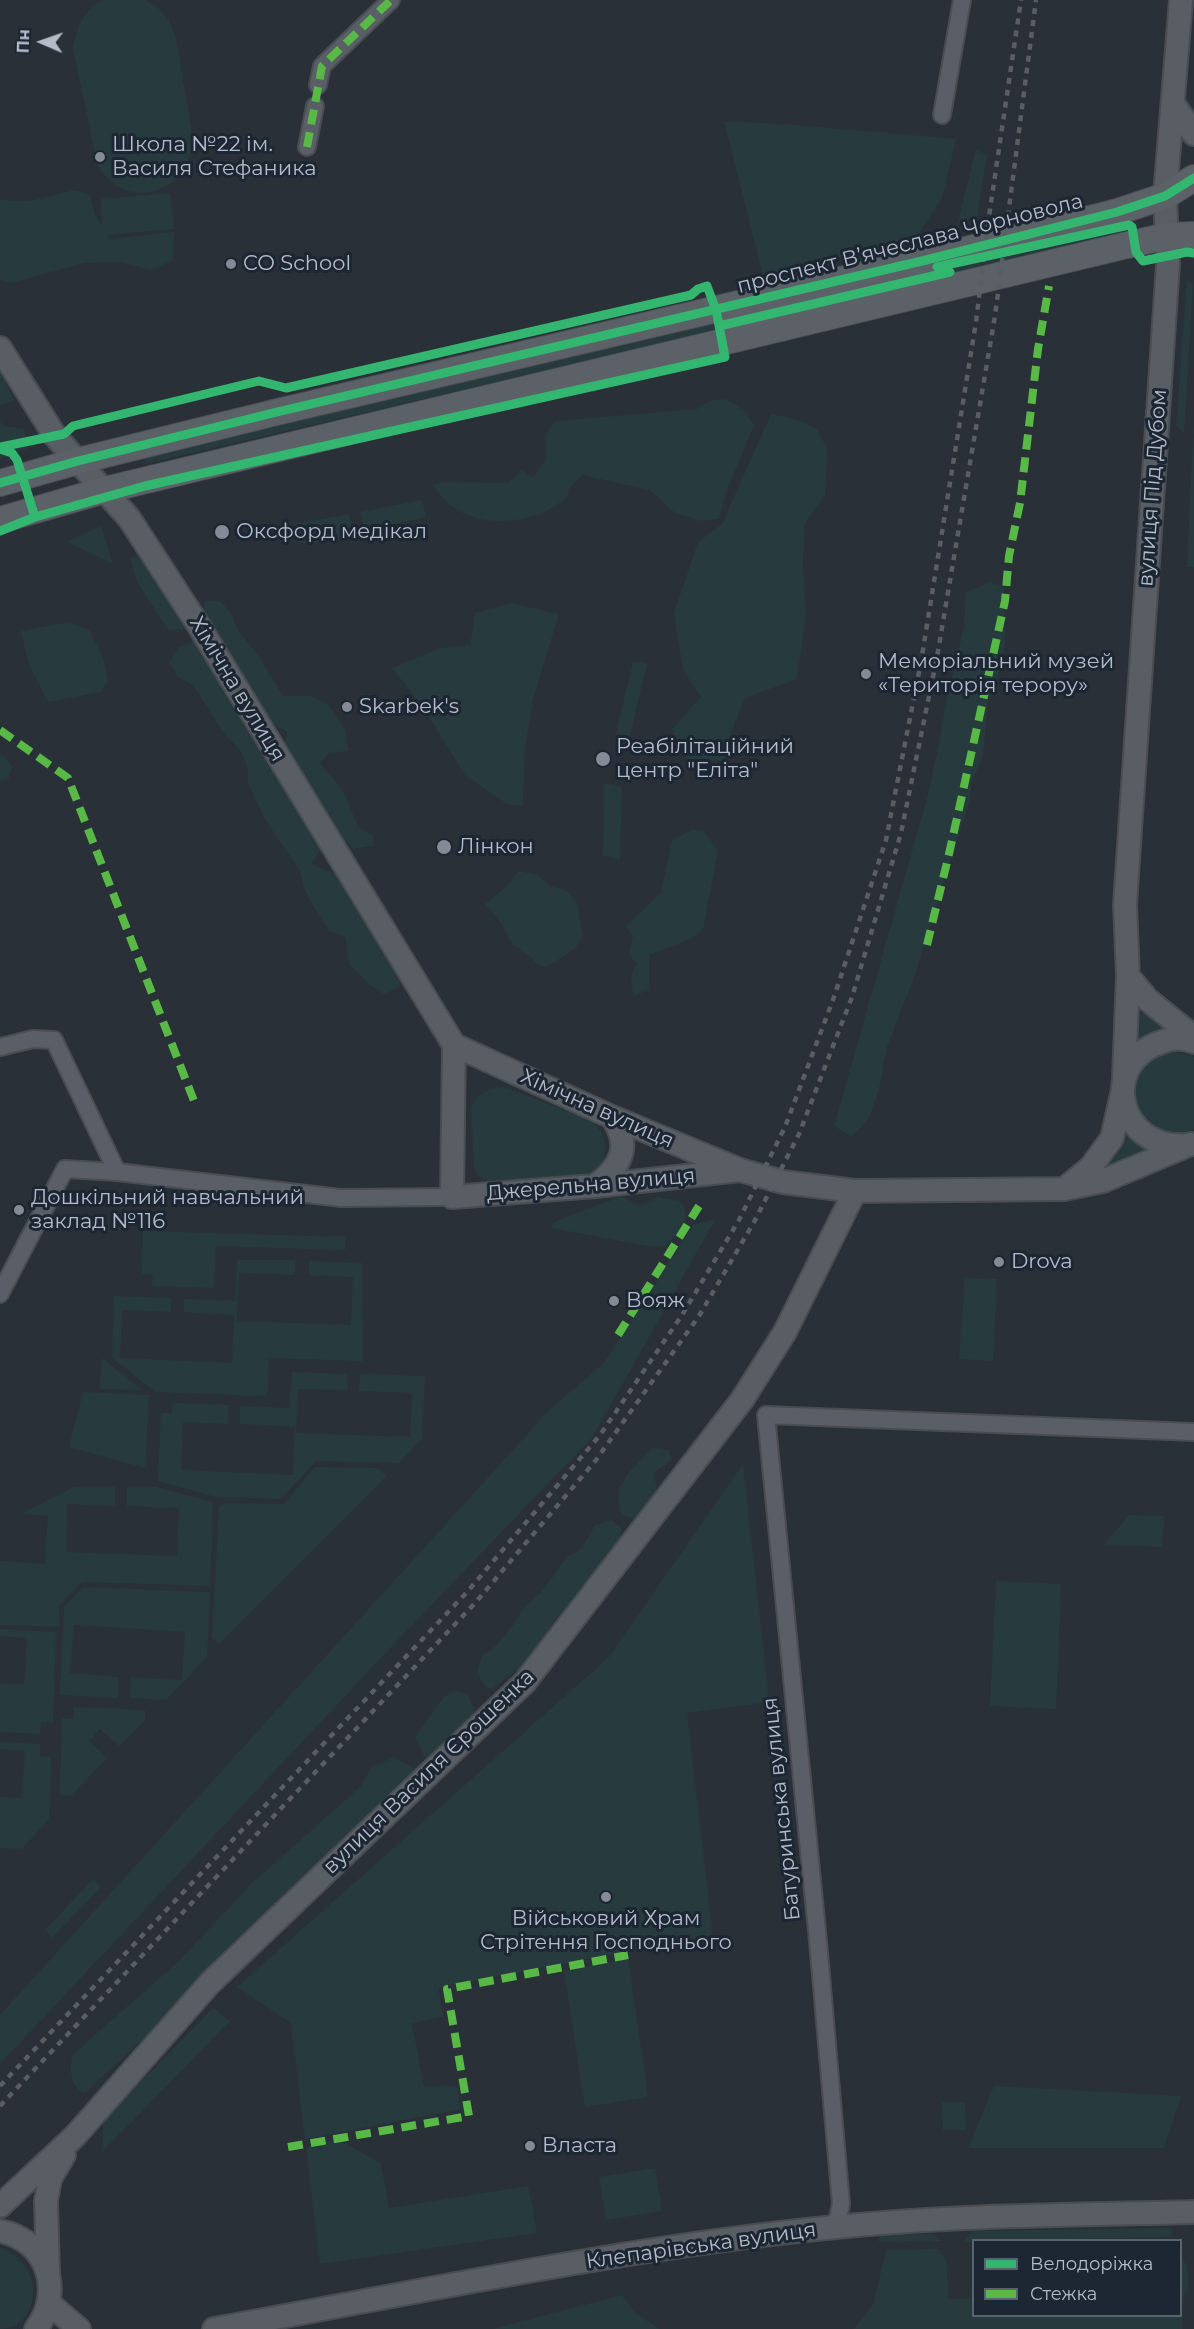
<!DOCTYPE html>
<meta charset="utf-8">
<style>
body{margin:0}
#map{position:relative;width:1194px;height:2329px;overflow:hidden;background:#2a3038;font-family:Montserrat,sans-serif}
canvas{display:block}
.legend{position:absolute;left:972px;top:2239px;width:210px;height:78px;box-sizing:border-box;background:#1d2633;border:2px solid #59626f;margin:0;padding:8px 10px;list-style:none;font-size:18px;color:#b4bcc9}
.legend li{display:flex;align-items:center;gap:12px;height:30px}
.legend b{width:30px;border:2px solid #59626f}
.north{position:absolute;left:12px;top:12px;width:60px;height:60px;-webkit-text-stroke:4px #1d2633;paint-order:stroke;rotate:272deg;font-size:16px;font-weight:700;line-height:24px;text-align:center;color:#b4bcc9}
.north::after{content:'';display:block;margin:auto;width:21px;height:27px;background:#b4bcc9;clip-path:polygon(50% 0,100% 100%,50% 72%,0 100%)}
</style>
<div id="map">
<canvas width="1194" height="2329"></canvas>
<ul class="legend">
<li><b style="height:8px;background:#33b770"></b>Велодоріжка</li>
<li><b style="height:8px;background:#58b947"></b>Стежка</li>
</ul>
<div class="north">Пн</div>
</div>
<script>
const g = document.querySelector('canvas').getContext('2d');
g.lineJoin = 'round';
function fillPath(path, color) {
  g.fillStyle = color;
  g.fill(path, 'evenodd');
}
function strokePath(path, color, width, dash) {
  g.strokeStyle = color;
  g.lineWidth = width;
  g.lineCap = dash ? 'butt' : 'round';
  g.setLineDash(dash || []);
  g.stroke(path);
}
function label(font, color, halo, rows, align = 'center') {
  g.font = font + ' Montserrat,sans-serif';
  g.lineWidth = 6;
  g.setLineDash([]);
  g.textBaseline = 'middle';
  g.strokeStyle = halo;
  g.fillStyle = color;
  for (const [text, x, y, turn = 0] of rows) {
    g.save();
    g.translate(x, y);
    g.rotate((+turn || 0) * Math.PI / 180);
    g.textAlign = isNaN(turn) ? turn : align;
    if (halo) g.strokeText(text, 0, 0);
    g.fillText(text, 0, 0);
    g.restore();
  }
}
fillPath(new Path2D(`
 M103 0H146L158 8 169 20 176 39 193 140C190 194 127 213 98 166L73 50C76 27 83 11 103 0Z
 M724 121 794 125 956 139 943 196 915 240 763 276Z
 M976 150 987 155 977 218 958 222Z
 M75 190 90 195 95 214 102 226 101 199 170 193 174 229 108 235 110 239 174 232 173 260 152 270 120 262 84 263 11 283 0 280V200L30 201Z
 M1104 233 1105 240 145 464 144 457Z
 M1187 281 1193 285 1184 432 1176 426Z
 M0 371 14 401 0 405Z
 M725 399 744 410 754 425 725 495 719 519 702 521 675 513 650 490 582 475 569 489 567 498C556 505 546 513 534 516 496 527 453 521 433 485L443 482 508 483 522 470 533 478 545 461 546 435 555 421 697 409 712 400Z
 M771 414 794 419 817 429 827 449 825 495 804 525 803 567 806 614 797 679 745 698 732 730 725 760 689 763 672 729 701 697 683 670 674 613 698 542 722 524Z
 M1194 417V567H1187Z
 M0 422 4 426 24 429 28 448 0 459Z
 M422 500 426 517 364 531 360 512Z
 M349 514 353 535 309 544 299 542 294 524Z
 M101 526 113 564 67 542Z
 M138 555 155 564 187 619 185 629 168 630 137 582 130 558Z
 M991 582 1004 588 1005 645 1000 670 988 699 983 757 972 780 969 802 915 975 887 1047 879 1089 869 1118 852 1137 834 1126 926 802 939 744 944 712 964 627 966 592Z
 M204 601H220L231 613 237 629 258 655 283 696H311L328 704 345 729 348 751 329 753 320 763 344 792 358 827 373 835V846L353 849 330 822 283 750 287 732 266 719 203 617Z
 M511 603 559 614 533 699 524 755 523 806 507 804 465 775 422 706 392 668 440 648 470 645 475 613Z
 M69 622 89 630 103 657 108 681 101 692 48 702 28 663 21 631Z
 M193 641 209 660 316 834 320 850 311 864 338 875 387 958 398 971 400 987 384 994 371 986 349 964 345 937 329 931 311 902 304 888 300 871 264 818 248 783V769L242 753 220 728 193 685 178 677 169 662 178 648Z
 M633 661 647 664 628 745 614 742Z
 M0 754 6 757 12 767 9 778 0 782Z
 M604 783 622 787 620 859 603 856Z
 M692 830 704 831 718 851 703 930 688 940 649 955V990L633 996 631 976 636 964 629 954 633 936 625 927 661 892 672 840Z
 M519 871 538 875 551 886 567 891 577 904 583 936 574 950 546 967 537 964 527 954 513 945 499 920 485 904 505 888Z
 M1147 1010 1171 1029 1159 1030 1138 1040V1015Z
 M1170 1052 1186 1054 1194 1057V1129C1137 1153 1107 1067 1170 1052Z
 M496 1087 507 1088 590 1120C612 1136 612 1170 583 1175L488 1181 478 1176 474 1167 471 1106C477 1096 484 1091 496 1087Z
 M1127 1136 1147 1152 1096 1175 1121 1147Z
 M621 1196 641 1206 657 1197 680 1201C694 1220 678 1230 666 1246H647L551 1228 553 1223C575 1212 598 1206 621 1196Z
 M715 1220 592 1438 395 1643 0 2064V2015L551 1408 603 1364 694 1224Z
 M143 1231 345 1237V1250L216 1246 214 1288 152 1286 153 1275 142 1274Z
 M237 1260H295V1275L239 1273 237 1321 351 1325 353 1277 309 1275V1261L362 1263 363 1361 269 1358 267 1396 155 1392 112 1358 114 1296 171 1298V1312L122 1310 120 1358 232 1363 234 1315 184 1312V1299L235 1301Z
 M965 1278 997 1279 993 1361 959 1359Z
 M102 1358 142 1390 100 1389Z
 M292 1372 347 1374 348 1390 298 1389 296 1433 410 1437 412 1393 359 1391 360 1374 425 1376 422 1439 399 1463 316 1461 281 1499 216 1497 158 1481 161 1413H172L173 1403 229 1405 228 1424 183 1422 181 1470 293 1475 295 1427 240 1424V1406L289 1408Z
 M83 1392 149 1395 145 1468 69 1447Z
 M653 1447 669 1450 672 1460 654 1472 657 1492 636 1519 621 1515 618 1491 628 1473Z
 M743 1464 769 1702 687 1713 713 1939 619 1953 438 1988 443 2017 412 2023 424 2087 457 2086 461 2109 305 2139 291 2023 237 1987 609 1657Z
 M315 1467 377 1468 387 1476 219 1644 212 1637 219 1507 225 1503 284 1504Z
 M74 1487H115V1506L67 1504 66 1552 177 1556 179 1508 127 1506V1487H156L213 1502 210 1586 82 1582 59 1605V1627L0 1625V1561L45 1564 48 1516 21 1514Z
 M1129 1515 1164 1516 1162 1547 1104 1545Z
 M612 1520 621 1528V1551L590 1577 575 1601 553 1622 534 1655 521 1668 492 1688H486L477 1673 482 1656 497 1645 516 1621 522 1610 541 1592 553 1577 563 1561 582 1548 595 1525Z
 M996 1581 1061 1584 1056 1709 990 1706Z
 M83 1587 210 1592 207 1657 166 1700 130 1698 131 1677 182 1680 185 1632 74 1625 70 1673 118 1677V1698L60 1695 64 1607Z
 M0 1629 56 1632 53 1723 41 1722 40 1734 0 1732V1684L24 1685 27 1638 0 1636Z
 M456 1690 467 1694 477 1715 465 1727 446 1740 433 1760 427 1762 415 1737 445 1696Z
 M74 1707 145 1710V1720L119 1746 100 1729 89 1741 107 1758 71 1796 60 1795 62 1718 74 1719Z
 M0 1742 40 1744V1756L51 1757 49 1819 22 1849 0 1848V1797L22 1798 25 1751 0 1749Z
 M394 1757 414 1769 412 1778 362 1821 326 1862 141 2041 86 2092 83 2093C69 2084 69 2069 73 2054L179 1961 252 1883 361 1786 371 1768Z
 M93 1879 101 1887 52 1938 45 1930Z
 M628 1959 648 2097 585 2107 564 1971Z
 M213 2008 230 2021 103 2151V2120Z
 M994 2086 1181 2096 1164 2148H968Z
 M942 2102H965L966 2130H943Z
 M337 2139 381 2163 389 2208 528 2186 537 2233 320 2264 306 2147Z
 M655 2168 662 2211 606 2220 599 2177Z
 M1171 2228 1172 2237 964 2241 973 2231Z
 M933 2234 942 2241 879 2242V2235Z
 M0 2248C47 2263 41 2329 0 2329Z
 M939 2249 946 2261 949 2299H971L973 2258 974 2316H1180L1181 2257 1187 2266 1188 2291 1183 2295 1182 2329H854L874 2303 886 2250Z
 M622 2295 637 2314 659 2329H492Z`), '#273a3e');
const street = new Path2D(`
 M318 85 322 66 391 0
 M942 115 962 0
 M307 147 315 106
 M0 1047 33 1039 54 1040 117 1172
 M0 1294 65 1169 117 1172 341 1198 452 1197
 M766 1415 818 1941 841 2204 836 2227
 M766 1415 1194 1432`);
const secondary = new Path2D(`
 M1174 105 1194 134
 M0 348 55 436 129 518 199 626 454 1045 612 1117 740 1170
 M1128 976 1148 1000 1194 1037
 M454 1045 452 1197 595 1186 740 1170 783 1182 855 1191 1064 1189 1103 1181 1191 1144
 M1124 1078 1128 976 1125 905 1168 264 1165 196 1181 0
 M1187 1145C1117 1151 1098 1062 1162 1042 1172 1038 1184 1038 1194 1042
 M595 1186C621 1167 632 1146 612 1117
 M1068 1186 1091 1167 1112 1138 1122 1094
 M0 2206 75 2136 210 1983 525 1682 742 1400 785 1332 855 1191
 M0 2231C48 2240 64 2292 36 2329
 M48 2272 46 2201 50 2179 64 2155
 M50 2304 79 2329
 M214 2329C420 2292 627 2247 836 2227 955 2215 1075 2215 1194 2212`);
const primary = new Path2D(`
 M0 483 78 461 277 412 922 261 1117 212 1165 196 1194 178
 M0 520 105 490 1123 246 1167 236 1194 235`);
strokePath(street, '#484c53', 20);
strokePath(secondary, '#484c53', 26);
strokePath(primary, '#484c55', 28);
strokePath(street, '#5a5e66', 16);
strokePath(secondary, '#595d64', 22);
strokePath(primary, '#5c6168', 26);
strokePath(new Path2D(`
 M0 2086 468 1591 600 1435 682 1315 739 1220 785 1127 834 997 886 840 921 662 976 322 988 223 1021 0
 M0 2106 476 1602 596 1460 699 1316 754 1222 799 1134 852 997 901 833 937 657 995 316 1036 0`), '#595d64', 4.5, [6, 6]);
strokePath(new Path2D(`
 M307 147 322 66 391 0
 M0 730 68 778 196 1106
 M927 945 949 854 1005 601 1009 556 1020 503 1038 349 1049 286
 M618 1335 699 1206
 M288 2147 469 2116 447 1989 628 1955`), '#58b947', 8, [15, 8]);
strokePath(new Path2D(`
 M937 267 1129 225 1132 227 1136 252 1143 261 1187 252 1194 253
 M719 326 950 272
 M0 447 64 434 73 426 259 381 286 388 691 295 698 289 707 286 716 310 725 357 145 486 35 517 0 531
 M0 449 12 453 17 460 35 517
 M0 483 78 461 277 412 922 261 1117 212 1165 196 1194 178`), '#33b770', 9);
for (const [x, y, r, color] of [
 [100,157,6,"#848b96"],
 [231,264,6,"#848b96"],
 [222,532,8,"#848b96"],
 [866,674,6,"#848b96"],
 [347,707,6,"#848b96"],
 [603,759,8,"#848b96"],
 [444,847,8,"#848b96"],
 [19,1210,6,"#848b96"],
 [999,1262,6,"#848b96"],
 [614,1301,6,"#848b96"],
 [606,1897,6,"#848b96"],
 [530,2146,6,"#848b96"]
]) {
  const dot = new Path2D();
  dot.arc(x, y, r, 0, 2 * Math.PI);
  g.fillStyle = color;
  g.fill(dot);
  strokePath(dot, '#1d2633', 2);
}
label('21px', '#b4bcc9', '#1d2633', [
 ["Школа №22 ім.",112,145],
 ["Василя Стефаника",112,169],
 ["CO School",243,264],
 ["Оксфорд медікал",236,532],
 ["Меморіальний музей",878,662],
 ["«Територія терору»",878,686],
 ["Skarbek's",359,707],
 ["Реабілітаційний",616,747],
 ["центр \"Еліта\"",616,771],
 ["Лінкон",458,847],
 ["Дошкільний навчальний",31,1198],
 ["заклад №116",31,1222],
 ["Drova",1011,1262],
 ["Вояж",626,1301],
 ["Військовий Храм",606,1919,"center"],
 ["Стрітення Господнього",606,1943,"center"],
 ["Власта",542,2146]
], 'left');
label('21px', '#b4bcc9', '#1d2633', [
 ["проспект Вʼячеслава Чорновола",910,244,-14],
 ["вулиця Під Дубом",1153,488,-86],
 ["Хімічна вулиця",237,689,59],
 ["Хімічна вулиця",597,1109,24],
 ["Джерельна вулиця",591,1185,-5],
 ["вулиця Василя Єрошенка",429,1772,-44],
 ["Батуринська вулиця",782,1809,-96],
 ["Клепарівська вулиця",701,2246,-8]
]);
</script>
